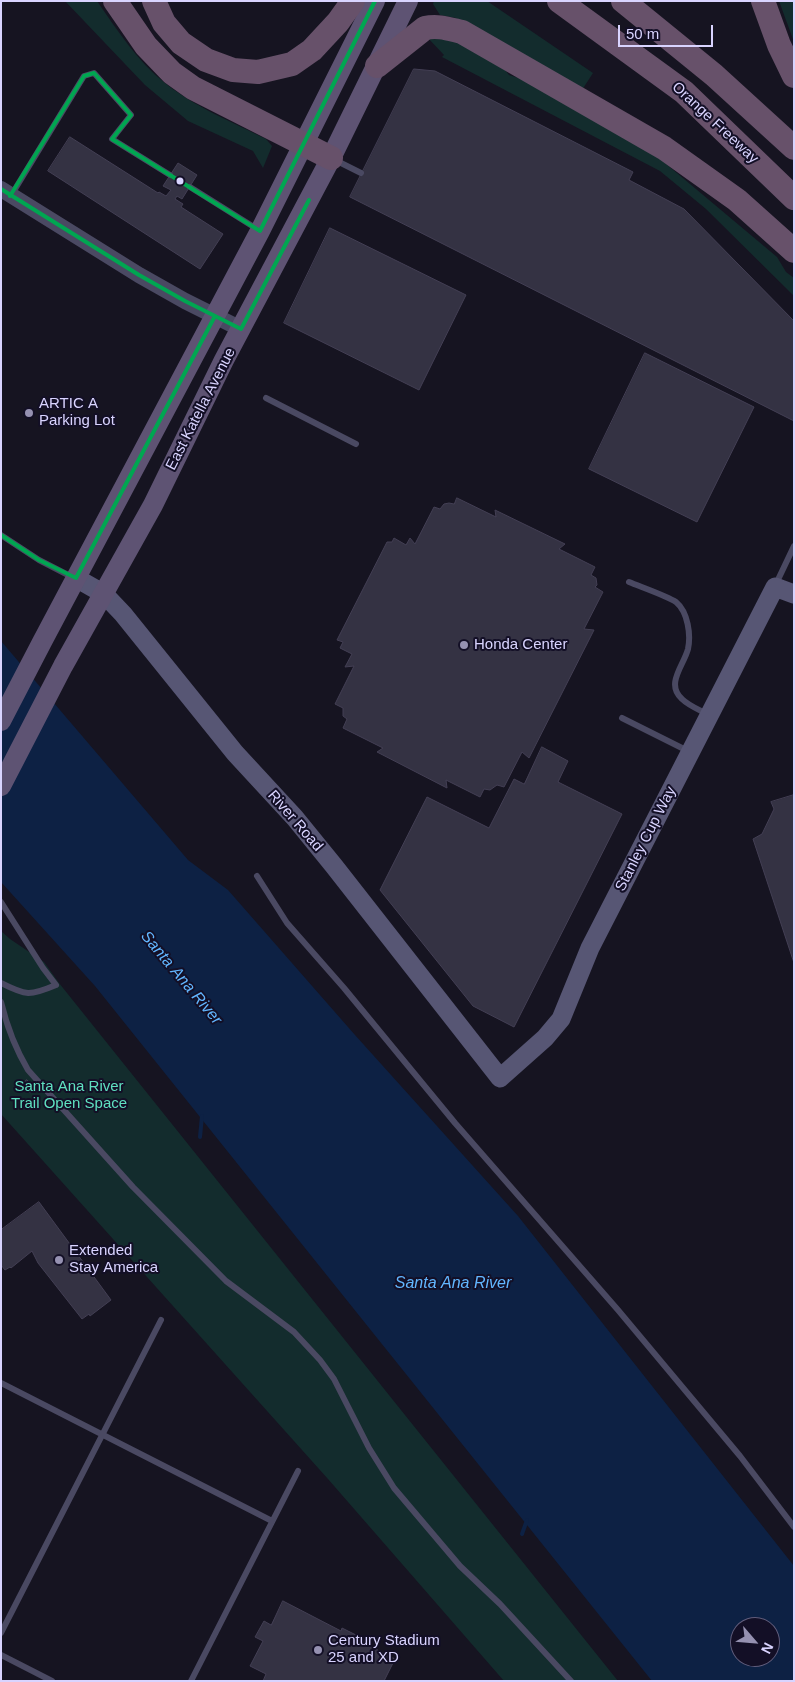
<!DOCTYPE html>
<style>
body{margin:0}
#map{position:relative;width:795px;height:1682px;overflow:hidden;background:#161421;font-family:Helvetica,sans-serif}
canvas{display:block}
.frame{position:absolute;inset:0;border:2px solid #d9d4ff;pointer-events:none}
.north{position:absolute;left:730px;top:1617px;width:50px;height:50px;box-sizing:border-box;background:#130f26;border:1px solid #625e7d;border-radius:50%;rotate:117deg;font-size:14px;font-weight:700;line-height:20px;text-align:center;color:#d9d4ff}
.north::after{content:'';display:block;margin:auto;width:18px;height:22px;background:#9591b1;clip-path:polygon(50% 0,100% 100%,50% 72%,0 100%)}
.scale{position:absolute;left:618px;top:25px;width:95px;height:22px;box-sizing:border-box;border:2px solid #d9d4ff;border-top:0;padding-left:6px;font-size:15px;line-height:18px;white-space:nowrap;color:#d9d4ff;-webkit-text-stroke:4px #130f26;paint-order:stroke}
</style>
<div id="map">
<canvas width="795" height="1682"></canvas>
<div class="frame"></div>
<div class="north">N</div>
<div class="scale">50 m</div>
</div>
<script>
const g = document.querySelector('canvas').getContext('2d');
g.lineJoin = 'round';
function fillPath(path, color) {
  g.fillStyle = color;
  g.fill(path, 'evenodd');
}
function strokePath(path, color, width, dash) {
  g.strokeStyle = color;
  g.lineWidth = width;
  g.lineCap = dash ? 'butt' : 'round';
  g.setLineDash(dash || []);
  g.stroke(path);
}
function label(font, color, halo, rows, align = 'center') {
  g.font = font + ' Helvetica,sans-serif';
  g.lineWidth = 4;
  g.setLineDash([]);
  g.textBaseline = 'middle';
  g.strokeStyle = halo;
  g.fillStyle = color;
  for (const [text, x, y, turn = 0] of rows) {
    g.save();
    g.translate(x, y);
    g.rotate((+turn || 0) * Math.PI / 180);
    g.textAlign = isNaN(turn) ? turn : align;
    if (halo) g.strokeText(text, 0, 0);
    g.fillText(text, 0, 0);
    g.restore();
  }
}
fillPath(new Path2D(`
 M65 1H97C118 31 137 61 165 83 193 106 234 123 266 139L272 146 263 168 253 151 188 121 145 85Z
 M434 1H487L593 73 582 90 456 18 440 15 433 4Z
 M779 1H794V42Z
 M441 34 497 60 509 75 537 84 659 158 777 257 786 272 794 278V296L706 209 660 171 442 57 444 55 427 37Z
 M1 931 10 939 44 962 59 983 618 1681H504L328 1479 1 1114Z`), '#132c2d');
fillPath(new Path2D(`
 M1 641 188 860 228 890 355 1035 518 1216 794 1566V1681H652L95 986 1 882ZM740 1627H770V1657H740Z`), '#0d2144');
strokePath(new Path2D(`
 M200 1137 202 1116
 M522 1534 527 1520`), '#0d2144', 4);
const building = new Path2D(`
 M414 69 435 71 633 172 629 180 684 209 794 321V421L350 197Z
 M70 137 158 193 159 192 166 196 171 190 163 186 178 163 197 175 182 199 177 196 175 199 183 204 181 207 223 234 200 269 48 171Z
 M330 228 466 295 419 390 284 323Z
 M645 353 754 407 697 522 589 469Z
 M457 498 496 517 495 510 565 544 559 549 595 567 591 575 596 578 597 585 595 587 603 592 584 629 594 630 529 758 522 752 504 787 497 785 490 790 484 789 480 797 446 780 447 788 377 752 383 748 343 728 347 719 343 716V708L335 704 354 666 345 667 352 654 340 648 343 642 337 640 387 542H392L394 538 406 545 410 538 415 544 434 507 440 509 444 504 449 503 454 504Z
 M542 747 568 761 558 782 622 814 514 1027 473 1006 380 890 427 797 489 828 514 779 524 784Z
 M794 795V963L753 839 762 834 774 809 771 802Z
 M27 1080 35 1089 30 1093 22 1084Z
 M39 1202 111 1300 90 1316 89 1314 82 1319 38 1263 32 1251 11 1268 10 1267 5 1270 1 1265V1230Z
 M283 1601 341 1631 342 1628 362 1638 360 1641 395 1659 384 1681H263L266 1674 250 1666 263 1641 255 1637 264 1621 271 1625Z`);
fillPath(building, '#343243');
strokePath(building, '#433f54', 1);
strokePath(new Path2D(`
 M335 160 361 173
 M190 187 257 229
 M12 194 84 76 94 73 131 115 112 139 170 175
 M266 398 356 444
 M1 535 39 560 74 578
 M629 582C641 587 667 596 676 602 688 612 691 635 688 649 684 665 665 684 682 699 689 706 700 710 709 715
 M775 586 794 546
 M622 718 688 751
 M257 876 287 923 344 988 455 1123 618 1310 740 1456 794 1527
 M1 902 43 968 56 985C30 996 26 996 1 983
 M1 1002C7 1027 15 1048 28 1070L133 1187 226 1281 294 1332 320 1360 334 1379 369 1448 394 1488 460 1566 500 1604 571 1681
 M1 1383 272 1521
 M1 1633 161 1320
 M1 1655 52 1681
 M191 1681 298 1471`), '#4a4962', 6);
strokePath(new Path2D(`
 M1 189 139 275 185 301 241 329`), '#4a4962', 16);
strokePath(new Path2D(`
 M76 578 104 594 123 614 235 753 295 818 334 866 500 1078 545 1038 561 1019 590 948 775 587 794 594`), '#575674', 19);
strokePath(new Path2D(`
 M1 721 42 642 260 231 375 1
 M1 786 63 666 153 505 224 360 331 158 408 1`), '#5e5373', 20);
strokePath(new Path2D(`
 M115 1 146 46 172 73 193 88 331 158
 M154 1 164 23 181 43 206 60 233 70 258 72 292 64 312 50 338 22 353 1
 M559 1 684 92 794 198
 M623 1 714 75 794 148
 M763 1 779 45 794 76
 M377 66 425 28C438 25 449 29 462 32L664 148 737 200 794 251`), '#67516a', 24);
strokePath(new Path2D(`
 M1 189 139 275 185 301 241 329 309 200
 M10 196 84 76 94 73 131 115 112 139 260 231 375 1
 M1 535 39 560 76 578 215 316`), '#00a651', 4);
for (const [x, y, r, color] of [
 [180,181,4.5,"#d9d4ff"],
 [29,413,5,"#9591b1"],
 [464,645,5,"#9591b1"],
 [59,1260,5,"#9591b1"],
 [318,1650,5,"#9591b1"]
]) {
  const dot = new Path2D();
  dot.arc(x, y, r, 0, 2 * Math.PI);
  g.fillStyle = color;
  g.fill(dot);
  strokePath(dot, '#130f26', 2);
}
label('15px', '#d9d4ff', '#130f26', [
 ["Orange Freeway",715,123,43],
 ["East Katella Avenue",201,409,-63],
 ["River Road",295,821,49],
 ["Stanley Cup Way",646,839,-63]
]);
label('15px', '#d9d4ff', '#130f26', [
 ["ARTIC A",39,404],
 ["Parking Lot",39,421],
 ["Honda Center",474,645],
 ["Extended",69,1251],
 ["Stay America",69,1268],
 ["Century Stadium",328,1641],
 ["25 and XD",328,1658]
], 'left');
label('15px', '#5fe0c0', '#130f26', [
 ["Santa Ana River",69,1087],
 ["Trail Open Space",69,1104]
]);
label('italic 16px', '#62b6ff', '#130f26', [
 ["Santa Ana River",181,978,50],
 ["Santa Ana River",453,1284]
]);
</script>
